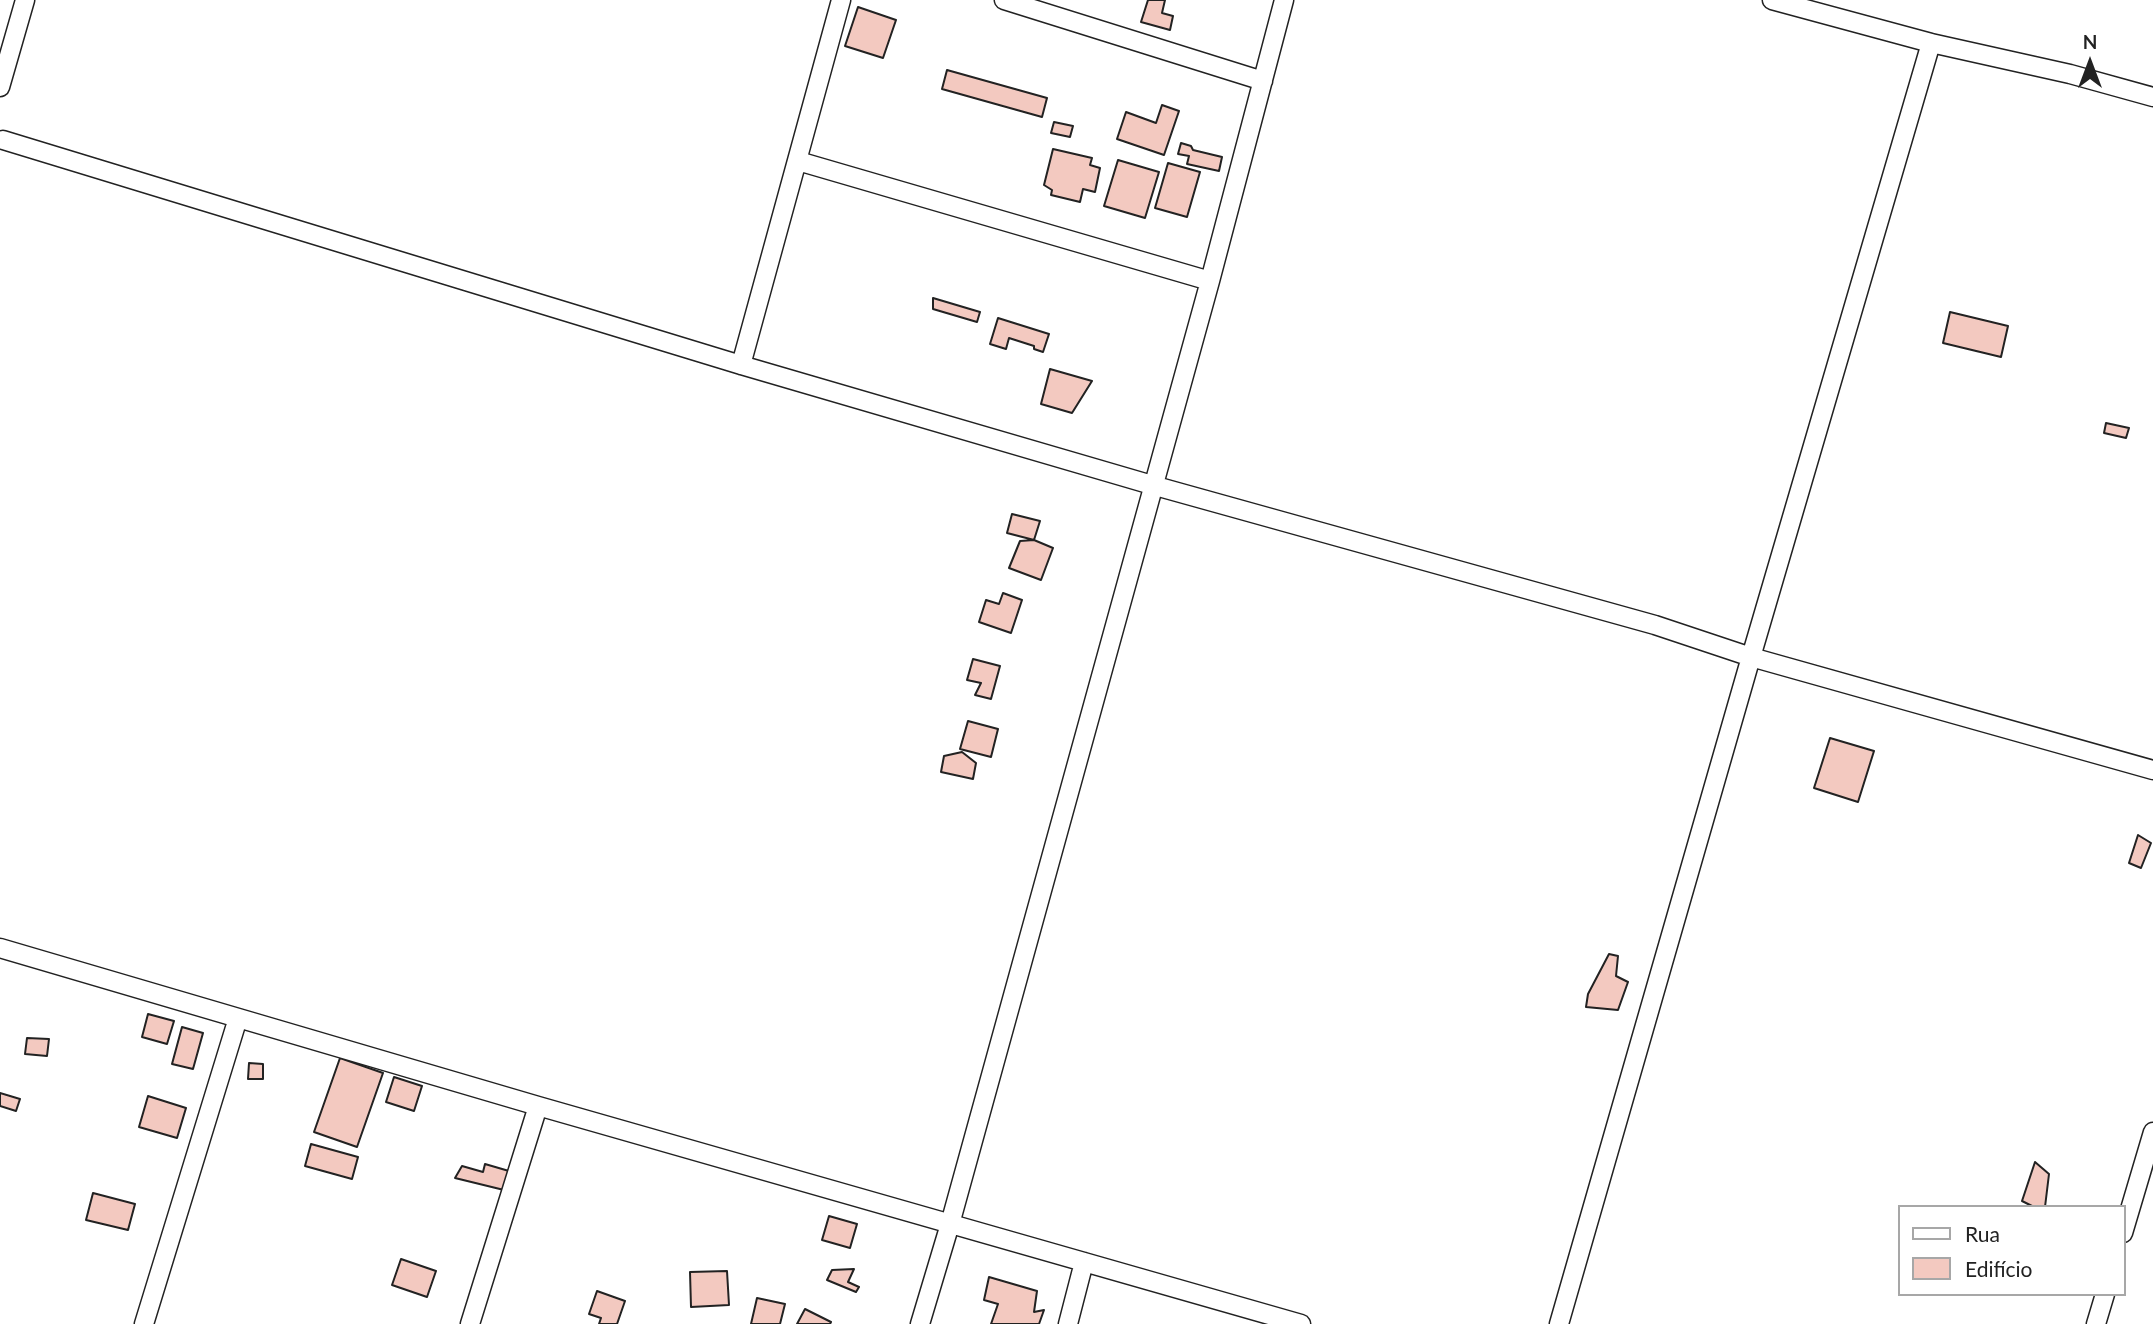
<!DOCTYPE html>
<meta charset="utf-8">
<style>
body{margin:0}
#map{position:relative;width:2153px;height:1324px;overflow:hidden;background:#fff;font-family:Lato,sans-serif}
canvas{display:block}
.legend{position:absolute;left:1898px;top:1205px;width:228px;height:91px;box-sizing:border-box;background:#fff;border:2px solid #a7a7a7;margin:0;padding:9px 12px;list-style:none;font-size:21px;color:#222}
.legend li{display:flex;align-items:center;gap:14px;height:35px}
.legend b{width:35px;border:2px solid #a7a7a7}
.north{position:absolute;left:2055px;top:28px;width:70px;height:70px;-webkit-text-stroke:5px #fff;paint-order:stroke;rotate:0deg;font-size:19px;font-weight:700;line-height:28px;text-align:center;color:#222}
.north::after{content:'';display:block;margin:auto;width:24px;height:32px;background:#222;clip-path:polygon(50% 0,100% 100%,50% 72%,0 100%)}
</style>
<div id="map">
<canvas width="2153" height="1324"></canvas>
<ul class="legend">
<li><b style="height:9px;background:#fff"></b>Rua</li>
<li><b style="height:19px;background:#f3c9c0"></b>Edifício</li>
</ul>
<div class="north">N</div>
</div>
<script>
const g = document.querySelector('canvas').getContext('2d');
g.lineJoin = 'round';
function fillPath(path, color) {
  g.fillStyle = color;
  g.fill(path, 'evenodd');
}
function strokePath(path, color, width, dash) {
  g.strokeStyle = color;
  g.lineWidth = width;
  g.lineCap = dash ? 'butt' : 'round';
  g.setLineDash(dash || []);
  g.stroke(path);
}
const building = new Path2D(`
 M1148 0H1165L1162 13 1173 16 1170 30 1141 22Z
 M858 7 896 20 883 58 845 46Z
 M947 70 1047 98 1042 117 942 89Z
 M1162 105 1179 111 1164 155 1117 139 1126 112 1156 123Z
 M1054 122 1073 126 1070 137 1051 133Z
 M1181 143 1191 146 1193 150 1222 157 1219 171 1187 164 1189 156 1178 154Z
 M1053 149 1092 158 1090 165 1100 168 1095 192 1083 189 1080 202 1051 195 1052 190 1044 185Z
 M1118 160 1159 172 1145 218 1104 206Z
 M1168 163 1200 172 1187 217 1155 208Z
 M933 298 980 312 977 322 933 309Z
 M1950 312 2008 326 2001 357 1943 343Z
 M998 318 1049 334 1043 352 1034 349V346L1009 338 1006 349 990 344Z
 M1050 369 1092 381 1072 413 1041 404Z
 M2106 423 2129 428 2126 438 2104 433Z
 M1012 514 1040 521 1034 540 1007 533Z
 M1034 540 1053 548 1041 580 1009 568 1020 541Z
 M1003 593 1022 600 1011 633 979 622 986 600 999 604Z
 M973 659 1000 666 991 699 975 695 981 683 967 680Z
 M968 721 998 729 991 757 960 749Z
 M1830 738 1874 751 1858 802 1814 788Z
 M962 752 976 763 973 779 941 772 944 756Z
 M2138 835 2151 843 2141 868 2129 863Z
 M1609 954 1618 956 1616 976 1628 982 1618 1010 1586 1007 1588 994Z
 M148 1014 174 1021 167 1044 142 1037Z
 M182 1027 203 1033 193 1069 172 1064Z
 M27 1038 49 1039 47 1056 25 1054Z
 M340 1058 383 1073 357 1147 314 1132Z
 M249 1063 263 1064V1079H248Z
 M394 1077 422 1086 414 1111 386 1102Z
 M0 1093 20 1099 16 1111 0 1106Z
 M148 1096 186 1108 177 1138 139 1127Z
 M311 1144 358 1157 352 1179 305 1166Z
 M2035 1162 2049 1174 2045 1207H2034L2022 1201Z
 M485 1164 509 1171 504 1190 455 1178 462 1166 483 1172Z
 M93 1193 135 1204 128 1230 86 1220Z
 M829 1216 857 1224 850 1248 822 1240Z
 M401 1259 436 1271 427 1297 392 1285Z
 M854 1269 848 1282 859 1287 856 1292 827 1280 832 1270Z
 M727 1271 729 1305 691 1307 690 1272Z
 M989 1277 1037 1291 1034 1312 1044 1310 1039 1324H991L998 1304 984 1300Z
 M597 1291 625 1301 617 1324H599L601 1318 589 1314Z
 M757 1298 785 1304 780 1324H751Z
 M805 1309 831 1322 830 1324H797Z`);
fillPath(building, '#f3c9c0');
strokePath(building, '#222', 2);
const minor = new Path2D(`
 M1004 0 1263 81
 M1772 0 1931 43 2070 74 2153 97
 M0 87 25 0
 M3 140 741 365 1152 485 1655 625 1751 657 2153 770
 M798 161 1210 281
 M741 365 841 0
 M0 948 538 1106 1301 1324
 M2123 1233 2153 1132
 M144 1324 238 1018
 M470 1324 538 1106
 M920 1324 950 1224 1210 281 1284 0
 M1068 1324 1084 1262
 M1559 1324 1751 657 1931 43
 M2096 1324 2105 1294`);
strokePath(minor, '#222', 21);
strokePath(minor, '#fff', 18);
</script>
